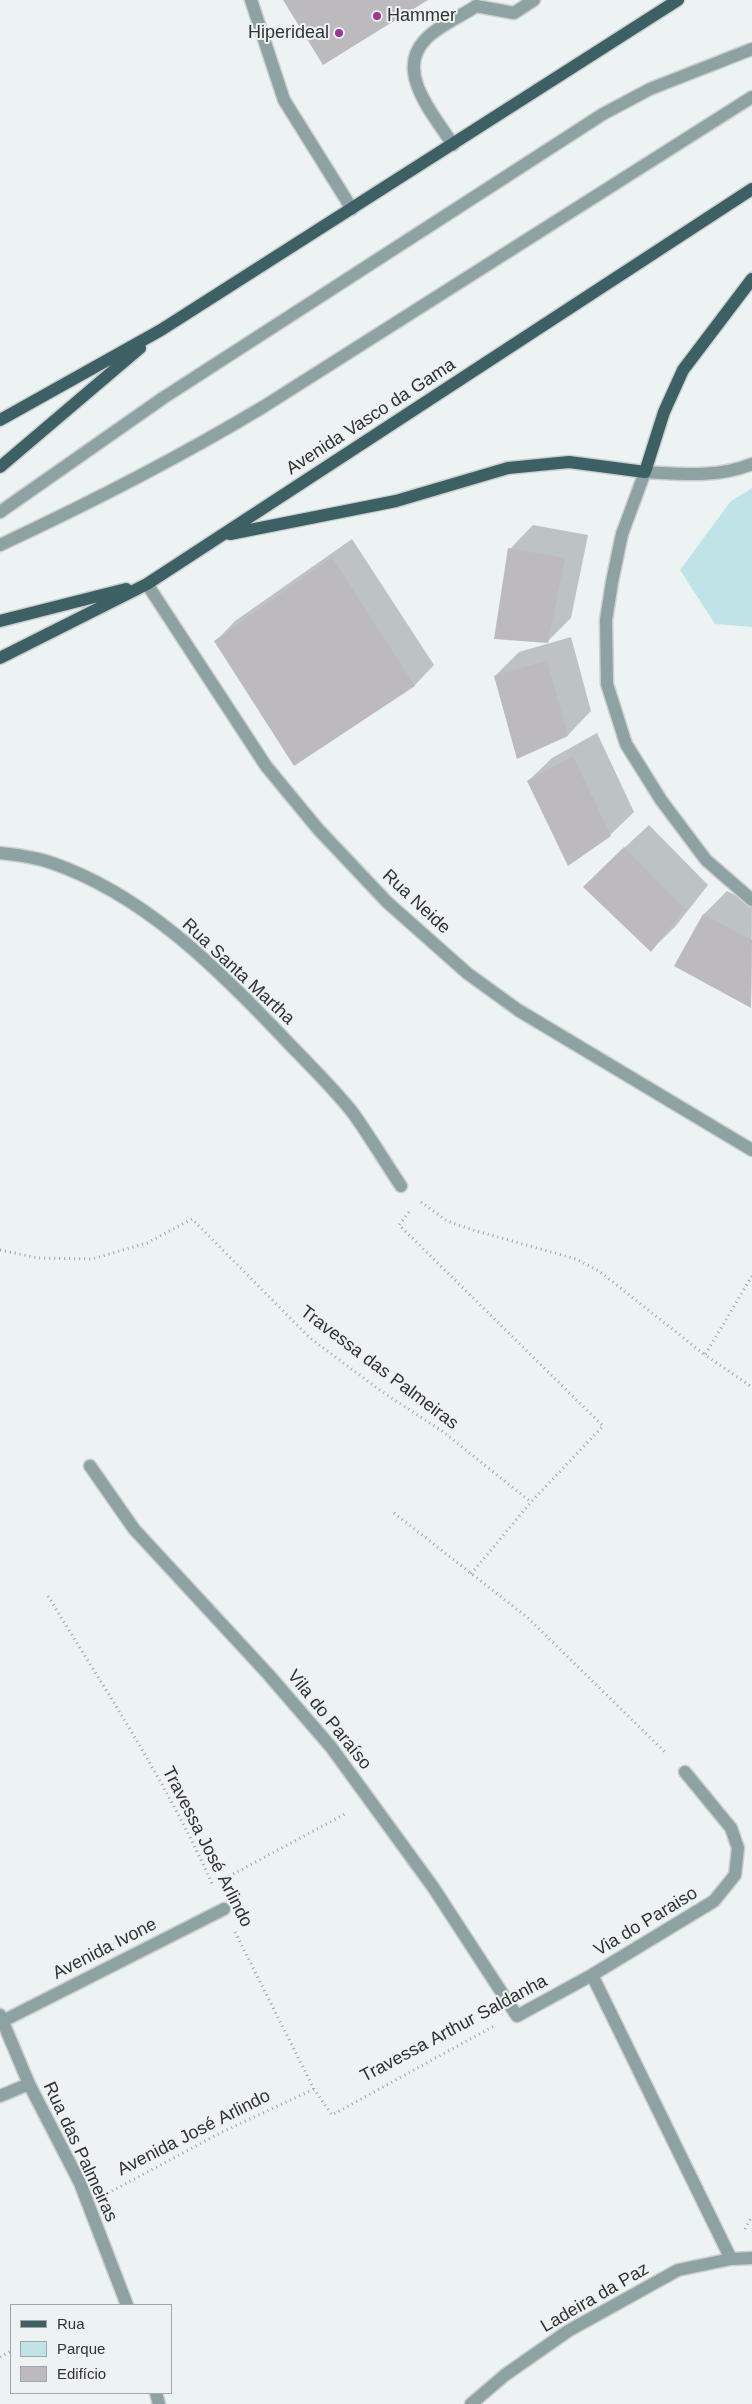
<!DOCTYPE html>
<meta charset="utf-8">
<style>
body{margin:0}
#map{position:relative;width:752px;height:2404px;overflow:hidden;background:#edf3f3;font-family:Helvetica,sans-serif}
canvas{display:block}
.legend{position:absolute;left:10px;top:2304px;width:162px;height:90px;box-sizing:border-box;background:#edf3f3;border:1px solid #a2a6a6;margin:0;padding:6px 9px;list-style:none;font-size:15px;color:#313333}
.legend li{display:flex;align-items:center;gap:10px;height:25px}
.legend b{width:25px;border:1px solid #a2a6a6}
</style>
<div id="map">
<canvas width="752" height="2404"></canvas>
<ul class="legend">
<li><b style="height:6px;background:#3d6064"></b>Rua</li>
<li><b style="height:14px;background:#bfe3e6"></b>Parque</li>
<li><b style="height:14px;background:#bdbabd"></b>Edifício</li>
</ul>
</div>
<script>
const g = document.querySelector('canvas').getContext('2d');
g.lineJoin = 'round';
function fillPath(path, color) {
  g.fillStyle = color;
  g.fill(path, 'evenodd');
}
function strokePath(path, color, width, dash) {
  g.strokeStyle = color;
  g.lineWidth = width;
  g.lineCap = dash ? 'butt' : 'round';
  g.setLineDash(dash || []);
  g.stroke(path);
}
function label(font, color, halo, rows, align = 'center') {
  g.font = font + ' Helvetica,sans-serif';
  g.lineWidth = 4;
  g.setLineDash([]);
  g.textBaseline = 'middle';
  g.strokeStyle = halo;
  g.fillStyle = color;
  for (const [text, x, y, turn = 0] of rows) {
    g.save();
    g.translate(x, y);
    g.rotate((+turn || 0) * Math.PI / 180);
    g.textAlign = isNaN(turn) ? turn : align;
    if (halo) g.strokeText(text, 0, 0);
    g.fillText(text, 0, 0);
    g.restore();
  }
}
fillPath(new Path2D(`
 M752 488V627L715 624 680 570 731 501Z`), '#bfe3e6');
fillPath(new Path2D(`
 M533 525 588 535 571 618 547 642 510 549Z
 M352 539 434 665 415 685 295 764 216 641 235 621Z
 M571 637 591 711 568 735 495 676 519 652Z
 M597 733 634 812 610 835 528 781 552 758Z
 M649 825 708 885 675 927 651 950 608 863Z
 M727 891 752 904 751 1007 676 966 704 914Z`), '#0003');
fillPath(new Path2D(`
 M283 0H428L323 65Z
 M508 548 565 558 548 643 494 639Z
 M332 557 415 686 294 766 214 641Z
 M547 660 568 736 517 759 494 676Z
 M573 756 611 836 568 866 527 781Z
 M624 847 685 909 651 952 583 887Z
 M703 914 752 940 751 1008 674 966Z`), '#bdbabd');
const lane = new Path2D(`
 M251 0 284 100 352 209
 M453 145C435 116 394 72 425 40 436 27 462 16 476 6L514 13 534 0
 M0 512 163 398 603 114 650 89 752 49
 M0 545C90 503 178 458 263 407L752 97`);
const street = new Path2D(`
 M752 464C717 478 682 474 645 472L622 534 612 582 606 620 607 684 626 744 661 800 706 860 752 900
 M147 584 266 766 318 829 387 902 467 973 518 1010 752 1150
 M0 853C18 855 35 857 52 863 142 894 214 965 278 1032 303 1059 330 1084 353 1113 370 1137 385 1162 401 1186
 M90 1466 134 1529 268 1674 331 1747 433 1887 517 2016 592 1975 714 1901 735 1875 738 1848 731 1828 685 1772
 M592 1975 731 2259
 M0 2015 29 2084 80 2183 127 2305
 M3 2021 224 1909
 M0 2096 29 2084
 M156 2393 159 2404
 M471 2404 505 2375 568 2331 678 2270 731 2259 752 2258`);
const primary = new Path2D(`
 M0 420 161 330 678 0
 M0 467 140 348
 M230 534 396 501 508 468 569 462 645 472 664 412 683 370 752 279
 M0 621 126 589
 M0 658 147 584 752 189`);
strokePath(lane, '#cbd0d0', 15);
strokePath(street, '#cbd0d0', 15);
strokePath(primary, '#cbd0d0', 15);
strokePath(new Path2D(`
 M421 1202 447 1221 473 1230 576 1259 599 1271 705 1355
 M409 1212 399 1225 603 1426 531 1502 471 1574
 M0 1250 38 1258 92 1259 147 1243 192 1219 310 1338 381 1391 442 1431 531 1502
 M752 1276 705 1355 752 1387
 M394 1513 528 1618 667 1754
 M48 1596C106 1691 168 1784 213 1886
 M220 1881 347 1813
 M235 1932 314 2089 332 2115 494 2026
 M112 2191 222 2132 314 2089
 M745 2229 752 2216
 M0 2357 11 2351`), '#9da2a2', 3, [1, 4]);
strokePath(lane, '#8ea2a3', 12);
strokePath(street, '#8ea2a3', 12);
strokePath(primary, '#3d6064', 12);
for (const [x, y, r, color] of [
 [377,16,5,"#9d3699"],
 [339,33,5,"#9d3699"]
]) {
  const dot = new Path2D();
  dot.arc(x, y, r, 0, 2 * Math.PI);
  g.fillStyle = color;
  g.fill(dot);
  strokePath(dot, '#edf3f3', 2);
}
label('18px', '#313333', '#edf3f3', [
 ["Hammer",387,16],
 ["Hiperideal",329,33,"right"]
], 'left');
label('18px', '#313333', '#edf3f3', [
 ["Avenida Vasco da Gama",371,417,-33],
 ["Rua Neide",416,902,43],
 ["Rua Santa Martha",238,972,43],
 ["Travessa das Palmeiras",379,1368,37],
 ["Vila do Paraíso",329,1720,51],
 ["Travessa José Arlindo",207,1847,63],
 ["Via do Paraiso",646,1922,-31],
 ["Avenida Ivone",105,1949,-27],
 ["Travessa Arthur Saldanha",454,2029,-28],
 ["Avenida José Arlindo",194,2133,-27],
 ["Rua das Palmeiras",80,2152,65],
 ["Ladeira da Paz",595,2298,-30]
]);
</script>
